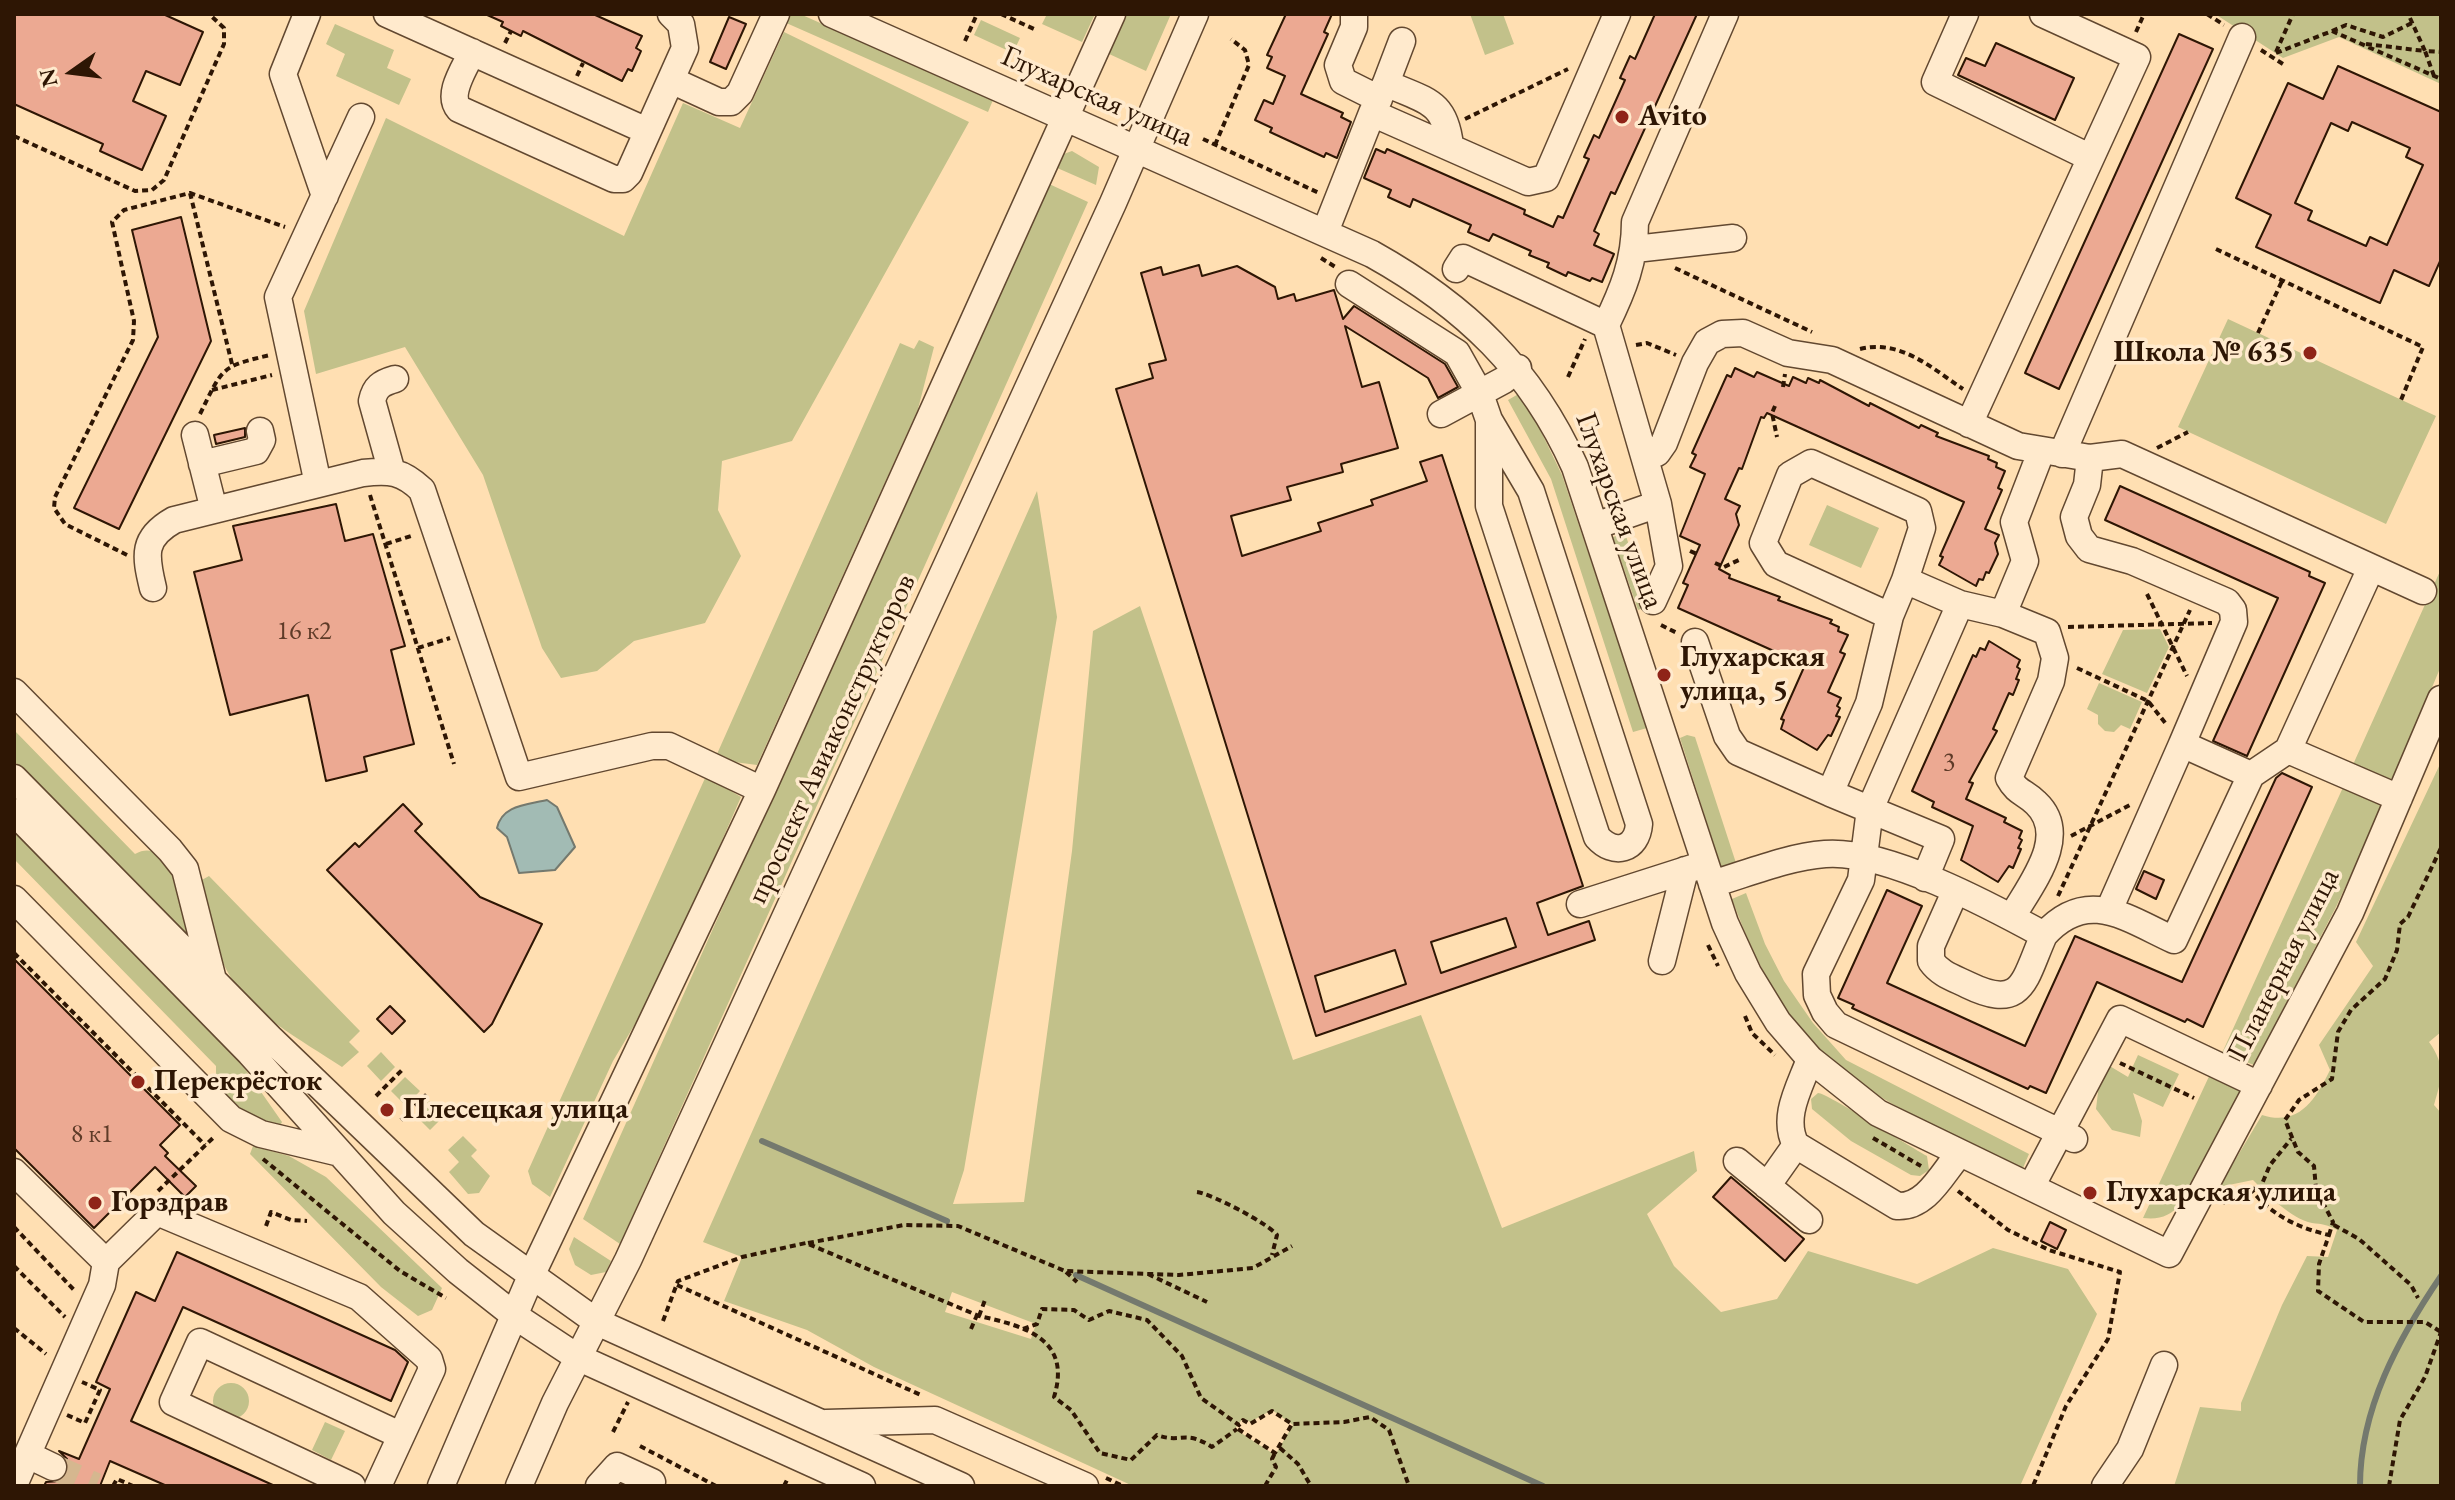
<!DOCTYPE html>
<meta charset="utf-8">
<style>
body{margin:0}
#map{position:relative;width:2455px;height:1500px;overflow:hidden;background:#ffdfb2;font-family:"EB Garamond",serif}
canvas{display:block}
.frame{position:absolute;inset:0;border:16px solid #2e1604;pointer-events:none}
.north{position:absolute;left:32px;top:32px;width:80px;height:80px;-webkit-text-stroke:6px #ffeacd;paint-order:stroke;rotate:256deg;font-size:22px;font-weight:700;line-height:32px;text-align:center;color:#2e1604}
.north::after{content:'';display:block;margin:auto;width:28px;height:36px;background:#2e1604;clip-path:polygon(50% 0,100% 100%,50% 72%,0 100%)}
</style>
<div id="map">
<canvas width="2455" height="1500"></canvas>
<div class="frame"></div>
<div class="north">N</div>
</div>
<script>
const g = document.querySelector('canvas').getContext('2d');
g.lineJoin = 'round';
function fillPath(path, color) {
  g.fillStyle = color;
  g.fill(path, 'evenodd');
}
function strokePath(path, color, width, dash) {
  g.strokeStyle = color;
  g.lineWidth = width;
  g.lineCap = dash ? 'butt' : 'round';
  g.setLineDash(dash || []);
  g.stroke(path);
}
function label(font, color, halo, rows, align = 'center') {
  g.font = font + ' "EB Garamond",serif';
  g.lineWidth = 7;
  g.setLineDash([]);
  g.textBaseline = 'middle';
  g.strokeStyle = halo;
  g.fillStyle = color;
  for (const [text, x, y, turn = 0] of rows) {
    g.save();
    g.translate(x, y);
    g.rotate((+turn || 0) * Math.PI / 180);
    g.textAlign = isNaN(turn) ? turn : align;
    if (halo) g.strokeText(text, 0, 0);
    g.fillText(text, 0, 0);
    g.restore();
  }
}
fillPath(new Path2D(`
 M791 14H800L993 100 988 112 784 22Z
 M1047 14H1095L1082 42 1042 24Z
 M1125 14H1171L1146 71 1107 53Z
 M1470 14H1503L1514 44 1485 55Z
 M2215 14H2441V84L2339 37 2283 58Z
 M981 20 1020 38 1013 53 974 35Z
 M335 24 394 50 387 68 411 79 399 105 336 76 345 54 326 44Z
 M784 32 969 122 792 441 722 461 718 510 741 556 705 623 634 641 597 671 561 678 542 648 483 475 405 347 316 374 304 311 386 118 624 236 683 103 740 128Z
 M1072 151 1099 167 1096 185 1055 167 1061 155Z
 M1047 183 1088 202 620 1244 583 1219Z
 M2228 319 2436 416 2386 524 2178 427Z
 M919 340 934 347 918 409 757 765 734 762 717 754 900 343 914 349Z
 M1522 392 1562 475 1647 728 1633 732 1551 479 1508 400Z
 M1037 491 1057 617 964 1170 953 1204 1024 1202 1072 851 1093 631 1140 606 1293 1060 1421 1015 1502 1228 1694 1151 1697 1171 1647 1214 1674 1266 1721 1312 1777 1299 1808 1251 1917 1284 1993 1248 2068 1269 2097 1314 2020 1486H1133L874 1367 807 1330 724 1301 742 1257 703 1242ZM952 1292 1036 1324 1031 1339 945 1312ZM1272 1410 1293 1425 1275 1455 1235 1429 1243 1418 1250 1422Z
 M1827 505 1879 528 1861 568 1809 545Z
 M1625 533 1649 606 1638 610 1613 537Z
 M2441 569V666L2394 778 2380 781 2351 769Z
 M2160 629 2169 647 2147 693 2102 674 2123 630Z
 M2099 683 2142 702 2130 729 2121 725 2114 732 2105 731 2098 724V715L2087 709Z
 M14 730 135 854C173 833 185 913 189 936L14 761Z
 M1687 735 1695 737 1736 863 1721 867 1680 738Z
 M2441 762V1032L2429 1042C2446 1066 2442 1078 2434 1105L2441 1113V1486H2174L2200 1407 2241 1411V1403L2282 1305 2307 1256 2328 1257 2337 1230C2328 1225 2322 1224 2312 1223 2291 1219 2267 1194 2253 1180L2219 1187 2262 1115C2299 1127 2316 1099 2330 1070L2319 1045 2373 966 2356 942Z
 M706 776 741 797 660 982 613 1061 550 1197 532 1184 528 1171Z
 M2345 783 2372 796 2382 808 2336 907 2254 1065 2222 1053Z
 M14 830 238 1059 282 1122 280 1126 252 1119 216 1085V1066L14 859Z
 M209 876 360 1031 349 1042 359 1052 342 1067C302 1040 249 1014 226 969 212 943 208 909 200 881Z
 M1746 893 1765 944 1784 981 1813 1023 1846 1060 2029 1154 2023 1168C1869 1097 1793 1067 1732 899Z
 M381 1052 395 1067 381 1081 367 1066Z
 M2138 1055 2179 1074 2163 1107 2133 1093 2142 1121 2140 1137 2112 1130 2096 1109 2099 1084 2108 1065 2128 1077Z
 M2212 1070 2242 1088 2182 1203C2170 1216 2160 1220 2143 1218Z
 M405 1077 420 1091 406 1106 391 1091Z
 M1818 1093C1827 1093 1910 1147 1927 1156L1929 1170 1920 1176 1911 1175 1851 1141 1812 1109 1811 1099Z
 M429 1101 444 1116 430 1130 415 1115Z
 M463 1136 477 1150 471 1156 490 1176 479 1193 468 1194 449 1172 459 1162 448 1150Z
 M253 1146 289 1156 326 1177 442 1288 432 1310 418 1316 381 1287 250 1154Z
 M574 1237 611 1261 606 1272 591 1275 575 1265 569 1249Z
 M213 1401a18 18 0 1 1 36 0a18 18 0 1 1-36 0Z
 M325 1422 345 1431 331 1460 312 1450Z`), '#c2c18a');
const water = new Path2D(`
 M547 800 557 807 575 847 555 870 519 873 507 837 497 828C502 805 526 805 547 800Z`);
fillPath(water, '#a2bbb4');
strokePath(water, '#74796e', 2);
strokePath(new Path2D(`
 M762 1141 947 1221
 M1076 1275 1543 1486
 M2360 1486C2360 1409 2398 1339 2441 1276`), '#74796e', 6);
const building = new Path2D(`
 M14 14H163L203 32 180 85 146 71 133 101 166 116 142 170 100 151 103 144 14 104Z
 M485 14H593L642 36 636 48 641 51 632 71 628 69 622 81 523 31 521 36 501 26 503 22Z
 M1286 14H1332L1324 32 1328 34 1301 94 1343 113 1341 117 1351 122 1337 158 1326 153 1324 157 1270 132 1272 128 1255 120 1264 100 1273 104 1285 76 1267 68 1272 57 1267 55Z
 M1655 14H1697L1615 194 1611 192 1594 231 1599 234 1594 245 1614 254 1602 282 1592 278 1590 281 1568 272 1566 276 1547 267 1549 263 1529 255 1531 251 1493 234 1489 241 1468 232 1471 225 1413 199 1410 207 1388 197 1391 190 1364 178 1376 149 1385 153 1387 149 1525 210 1524 214 1553 227 1558 216 1563 218 1589 159 1584 157 1594 135 1599 138 1625 80 1620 78 1630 56 1635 59Z
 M729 17 746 24 726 69 710 62Z
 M2179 34 2213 49 2059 389 2025 373Z
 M1996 43 2074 78 2055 120 1958 75 1966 58 1985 66Z
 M2338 66 2441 112V259L2429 286 2394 270 2380 303 2256 247 2271 215 2236 198 2288 83 2323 99ZM2352 122 2410 148 2406 157 2423 165 2387 245 2370 237 2366 246 2308 220 2312 211 2295 203 2331 123 2348 131Z
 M181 217 211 341 119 529 74 508 158 337 132 230Z
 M1199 265 1202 276 1237 266 1275 287 1278 299 1294 294 1296 301 1334 290 1343 319 1354 306 1445 364 1458 387 1438 398 1428 378 1345 326 1362 387 1379 382 1398 448 1341 464 1343 472 1287 487 1291 500 1231 516 1242 556 1321 531 1318 523 1373 505 1371 500 1427 481 1420 462 1442 455 1583 886 1537 903 1548 935 1589 921 1595 940 1316 1036 1116 389 1153 378 1149 364 1166 360 1141 273 1161 267 1163 275ZM1506 918 1516 947 1441 973 1431 942ZM1395 950 1406 984 1325 1012 1315 976Z
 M1735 368 1754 377 1757 372 1789 386 1793 377 1806 383 1808 378 1819 383 1820 380 1869 406 1870 403 1919 428 1921 425 1938 433 1936 436 1989 456 1988 459 1997 463 1996 467 2005 471 1998 488 2002 490 1985 529 1999 535 1995 543 1998 554 1989 573 1986 572 1983 580 1979 579 1976 586 1939 565 1943 557 1940 556 1964 502 1767 413 1764 418 1761 417 1742 469 1739 468 1725 499 1740 506 1736 514 1739 525 1719 569 1730 575 1729 578 1780 597 1778 600 1832 620 1830 623 1839 627 1838 631 1848 635 1840 652 1845 654 1828 692 1841 698 1837 706 1840 708 1836 716 1840 717 1831 736 1828 735 1817 750 1781 729 1784 720 1781 719 1805 665 1678 608 1688 585 1683 583 1700 545 1680 536 1705 474 1690 467 1696 455 1692 453 1727 375 1731 377Z
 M245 428V437L216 444 214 435Z
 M2120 486 2310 572 2309 576 2325 583 2247 756 2213 741 2278 598 2105 520Z
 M336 504 345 541 373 534 405 646 391 650 414 744 364 757 367 771 326 781 308 695 230 715 194 572 242 560 233 526Z
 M1989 641 2020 660 2017 667 2020 669 2016 679 2019 680 2013 695 2009 693 1993 729 1997 731 1969 782 1973 783 1966 799 2006 818 2004 822 2022 831 2019 838 2022 840 2018 848 2021 849 2013 868 2009 866 1998 882 1961 860 1973 826 1932 807 1934 802 1912 791 1973 655 1976 657 1980 648 1985 650Z
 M2282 773 2312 787 2203 1027 2187 1019 2185 1022 2097 982 2046 1093 2030 1086 2028 1089 1852 1008 1854 1005 1838 998 1887 890 1922 906 1887 983 2025 1046 2075 936 2182 982 2276 778Z
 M403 804 422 824 415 831 480 897 542 924 492 1024 484 1032 327 870 355 843 359 847Z
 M2144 871 2164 880 2156 899 2136 889Z
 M14 959 180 1125 160 1145 168 1153 165 1156 196 1186 185 1197 155 1167 94 1228 14 1148Z
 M390 1006 405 1021 392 1034 377 1019Z
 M1731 1177 1804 1239 1785 1261 1713 1197Z
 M2050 1222 2066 1230 2057 1249 2041 1241Z
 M177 1252 395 1350 408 1362 391 1401 183 1307 131 1421 275 1486H167L110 1461 100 1486H44L46 1482 61 1481 68 1473 67 1459 59 1451 79 1459 110 1389 96 1382 136 1292 155 1301Z`);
fillPath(building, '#eca992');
strokePath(building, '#2e1604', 2);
strokePath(new Path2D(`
 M53 1467 96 1486`), '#d5b78f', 26, [26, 13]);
const minor = new Path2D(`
 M307 14 283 74 325 196
 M387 14 647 131
 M832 14 1372 254C1465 306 1531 369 1575 467L1725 923 1748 973 1778 1022 1810 1059 1878 1113 2169 1254 2350 913 2441 699
 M1354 14V27L1338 65 1343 81 1379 99
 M1965 14 1935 82 2089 157
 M472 52C465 68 446 94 459 109L614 179H623L629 173 685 48 681 24 671 14
 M671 80 719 102H731L740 93 776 14
 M1386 83 1402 41
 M1372 113 1386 83C1424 101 1445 99 1450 146
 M1325 232 1372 113 1528 182 1546 178 1617 14
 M1635 249 1733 238
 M1456 269 1463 258 1606 325
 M1349 284 1457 353 1480 394 1489 420 1531 491 1639 824C1637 850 1614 856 1597 837L1489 506V420
 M1441 414 1504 380 1518 368
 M1969 424 2137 57 2043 14
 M195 435 214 510
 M2062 454 2242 37
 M1647 457 1657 453 1664 443 1695 363 1707 342 1722 334 1743 333 1788 353 1832 360 2018 446 2090 458 2087 485 2074 517 2079 536 2089 549 2132 561 2227 602 2233 610 2234 622 2182 744 2251 775 2288 750 2399 798
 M2090 458 2122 454 2423 591
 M202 464 256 451 262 440 260 431
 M391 469 372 401C375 387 381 383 395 379
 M318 484 278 297 361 117
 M1595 526 1658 504 1606 325C1623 290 1635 261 1635 222L1725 14
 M153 588C145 555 142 538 174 520L363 473C390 470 402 471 422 490L519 777 652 746H669L762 790
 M1653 601 1669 566 1658 504
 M1960 604 1870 809 1861 880 1816 974 1817 995 1825 1012 1836 1025 2074 1139
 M2003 614 2047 632 2055 658 2051 681 2009 778C2017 793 2025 792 2036 803 2071 836 2030 885 2012 917
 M1890 616 1776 564 1763 543 1790 475 1811 463 1918 511 1922 528 1905 580 1960 604 2003 614 2025 561 2014 522 2041 452
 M1695 642 1727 736 1738 752 1830 793 1869 703 1890 616 1905 580
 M14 692 170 850 185 869 213 980
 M2288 750 2371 568
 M14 778 270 1038 474 1234 597 1322 961 1486
 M1830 793 1941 839 1925 878
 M14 812 250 1053 394 1213 458 1271 515 1316 577 1357 862 1486
 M1712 884C1749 873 1787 857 1825 854 1885 849 1991 906 2044 935 2087 887 2126 918 2174 940L2251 775
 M1955 892 1931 946V961C1940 974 1954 978 1968 985 2024 1012 2024 979 2044 935
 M14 899 231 1119 261 1134 336 1152
 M1580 904 1705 864
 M2109 910 2182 744
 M1662 961 1685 870
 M1810 1059C1800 1087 1781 1117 1796 1145L1897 1206C1926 1208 1942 1174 1959 1154
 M1737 1161 1809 1220
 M14 1172 106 1262
 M1767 1186 1796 1145
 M2031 1187 2120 1019 2259 1085
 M826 1423 935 1420 1085 1486
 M28 1455 53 1467
 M14 1485 102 1285 106 1262 157 1212 359 1297 429 1359 432 1369 378 1486
 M352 1486 173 1402 200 1342 400 1435
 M441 1486 532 1274 762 790 1112 14
 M519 1486 555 1403 628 1260 1113 203 1195 14
 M599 1486 617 1466 652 1482
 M2105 1486 2130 1449 2164 1365`);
strokePath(minor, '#624830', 29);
strokePath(new Path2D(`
 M1001 14 1034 29
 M2207 14 2224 25
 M2410 18 2425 51 2441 52
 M2332 31 2346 25 2383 37 2412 23
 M2136 32 2144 14
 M965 41 977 14
 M505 43 511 31
 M2366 44 2425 51 2434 76
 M2261 50 2286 66
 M2276 52 2293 14
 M2276 53 2332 31 2441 79
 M577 76 583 63
 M1465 119 1568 69
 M14 136 135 191 152 190 164 180 224 44V28L209 14
 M1203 139 1319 193
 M1215 145 1249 65 1245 50 1231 39
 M190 193 232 364
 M2216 249 2423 347 2401 400
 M1321 258 1337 268
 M1675 268 1812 332
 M2258 333 2282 281
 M1636 345 1647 343 1676 355
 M1860 349C1900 339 1932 368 1963 389
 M1568 377 1585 339
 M1783 387 1785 374
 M212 390 272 375
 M1775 406 1772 413 1777 437
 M200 414C223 368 219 367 270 355
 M2157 448 2188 432
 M370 495 454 764
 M386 544 414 535
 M1690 551 1699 555
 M127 555 65 524 54 508 55 497 133 340 134 321 112 222 124 210 190 193 285 227
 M1715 563 1724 567 1741 559
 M2147 594 2187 676
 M1661 625 1677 633
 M2068 627 2212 623
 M418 648 450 638
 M2077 668 2148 701 2166 724
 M2071 836 2130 805
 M2058 896 2190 610
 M1708 945 1718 966
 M14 953 205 1145
 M1745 1016 1752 1033 1775 1055
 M2120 1063 2194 1098
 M376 1096 403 1069
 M401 1120 428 1093
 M1873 1138 1921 1166
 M263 1159 400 1271 446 1298
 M2250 1188C2269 1214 2298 1228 2329 1235L2319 1264 2318 1291 2364 1322H2425L2441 1332
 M158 1191 215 1136
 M1958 1191 2008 1230 2049 1250 2120 1272 2108 1339 2066 1406 2033 1486
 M2259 1191 2270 1165 2291 1139
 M1197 1192C1212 1194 1269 1224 1277 1235L1272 1255
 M2223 1203 2250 1188 2304 1198 2316 1189
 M2334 1225 2359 1239 2411 1285 2418 1298
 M266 1226 271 1212 291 1220 307 1221
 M14 1227 75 1291
 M2329 1235 2333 1222 2316 1189 2314 1166 2298 1152 2285 1120 2299 1100 2332 1079 2338 1032 2351 1010 2385 979 2397 950 2400 924 2408 917 2441 848
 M808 1243 904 1225 958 1226 1065 1271 1179 1275 1253 1268 1292 1246
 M14 1266 65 1317
 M1066 1272 1077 1282
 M1148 1274 1207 1302
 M677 1285 923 1396
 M979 1316 985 1300
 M663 1321 678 1281 742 1257 806 1243 979 1316C1025 1326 1072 1339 1054 1397L1071 1410 1100 1453 1131 1460 1157 1435C1182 1444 1184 1429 1212 1447L1237 1429
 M14 1328 46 1354
 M971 1329 977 1315
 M1023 1329 1037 1324 1042 1309 1074 1310 1089 1320 1109 1311 1147 1320 1182 1356 1201 1398 1239 1425 1243 1420 1250 1424 1272 1411 1292 1424 1344 1422 1370 1417 1389 1430 1409 1486
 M67 1415 85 1423 100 1390 82 1382
 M1238 1429 1275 1453 1292 1424
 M613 1432 628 1402
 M640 1446 716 1486
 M1280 1448 1298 1464 1311 1486
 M1106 1478 1123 1486
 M113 1486 117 1479 133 1486
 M784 1486 787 1480
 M1265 1486 1276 1467 1272 1459 1275 1453
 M2389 1486 2400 1420 2425 1377 2441 1332`), '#2e1604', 4, [6, 4]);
strokePath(minor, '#ffeacd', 26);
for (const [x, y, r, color] of [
 [1622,117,8,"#8f2418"],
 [2310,353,8,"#8f2418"],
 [1664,675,8,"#8f2418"],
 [138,1082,8,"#8f2418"],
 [387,1110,8,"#8f2418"],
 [2090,1193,8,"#8f2418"],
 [95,1203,8,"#8f2418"]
]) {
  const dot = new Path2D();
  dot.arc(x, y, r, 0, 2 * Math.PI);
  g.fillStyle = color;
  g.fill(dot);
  strokePath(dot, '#ffeacd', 3);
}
label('26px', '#5e3b28', null, [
 ["16 к2",304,632],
 ["3",1949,763],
 ["8 к1",92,1135]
]);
label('30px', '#2e1604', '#ffeacd', [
 ["Глухарская улица",1097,97,24],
 ["Глухарская улица",1619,511,70],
 ["проспект Авиаконструкторов",832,739,-65],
 ["Планерная улица",2284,965,-63]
]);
label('bold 30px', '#2e1604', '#ffeacd', [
 ["Avito",1638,117],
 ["Школа № 635",2294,353,"right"],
 ["Глухарская",1680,658],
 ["улица, 5",1680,692],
 ["Перекрёсток",154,1082],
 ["Плесецкая улица",403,1110],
 ["Глухарская улица",2106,1193],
 ["Горздрав",111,1203]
], 'left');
</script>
